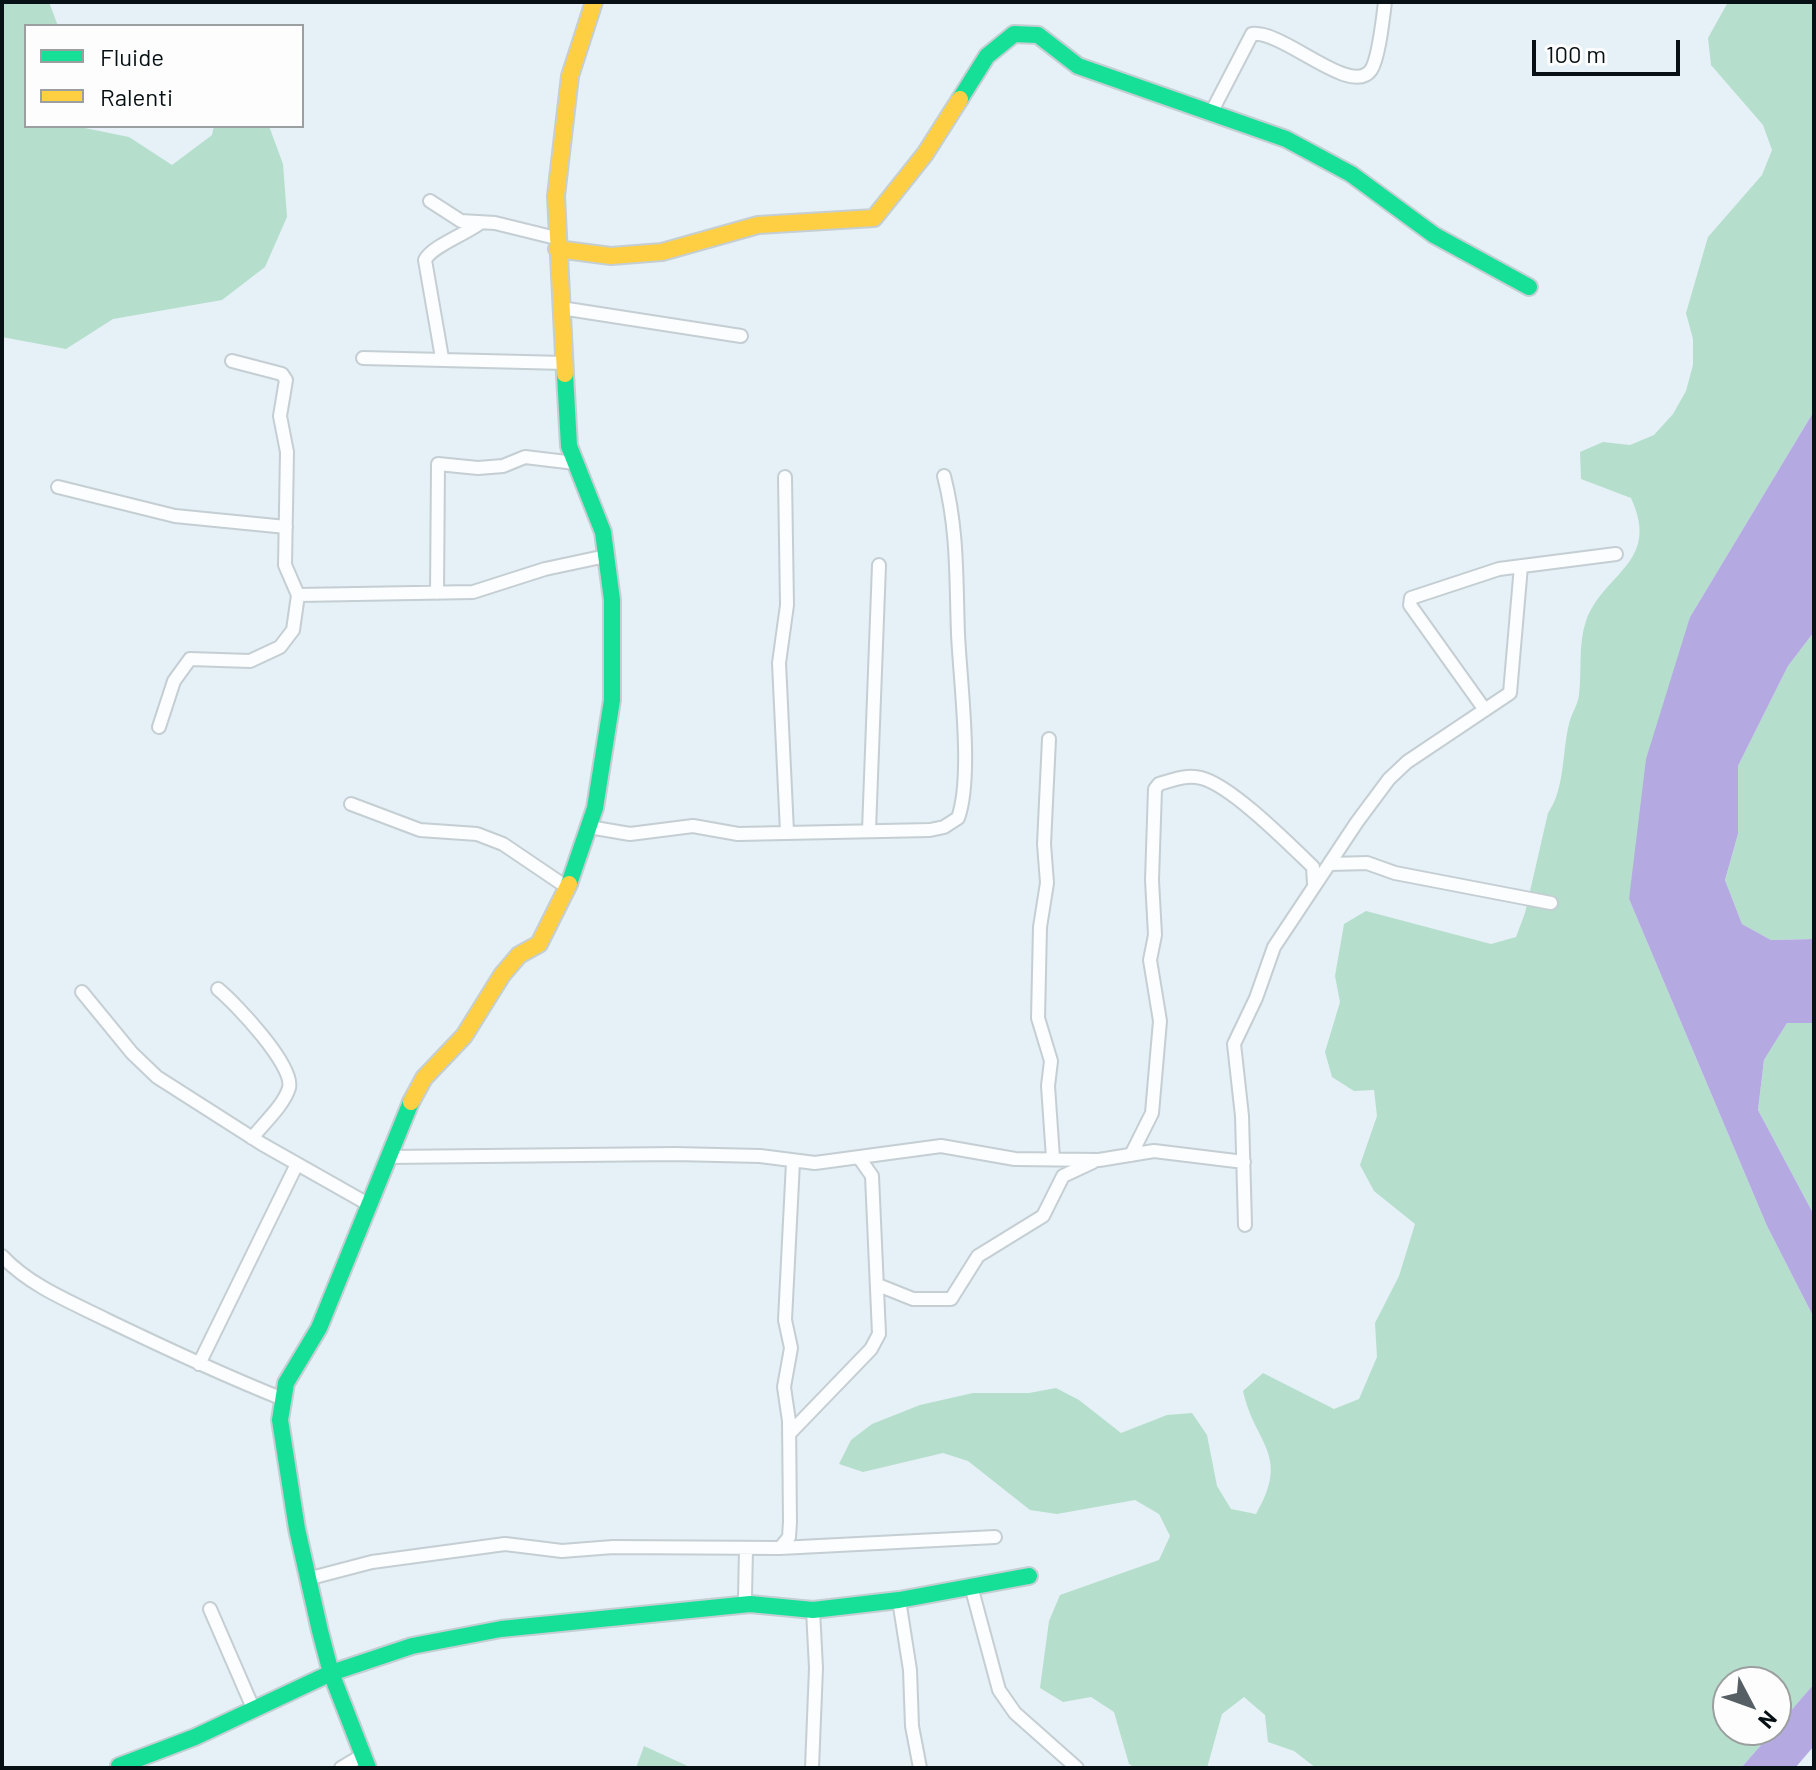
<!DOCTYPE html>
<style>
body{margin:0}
#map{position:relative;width:1816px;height:1770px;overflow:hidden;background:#e5f1f6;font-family:Barlow,sans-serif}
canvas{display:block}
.frame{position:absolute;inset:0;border:4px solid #071115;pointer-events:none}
.legend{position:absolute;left:24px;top:24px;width:280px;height:104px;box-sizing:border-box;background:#fdfdfd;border:2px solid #9b9fa0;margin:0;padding:10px 14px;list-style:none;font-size:24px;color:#071115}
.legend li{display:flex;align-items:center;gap:16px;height:40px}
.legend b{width:40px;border:2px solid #9b9fa0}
.north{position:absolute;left:1712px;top:1666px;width:80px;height:80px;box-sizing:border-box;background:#fdfdfd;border:2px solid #9b9fa0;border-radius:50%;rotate:131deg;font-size:22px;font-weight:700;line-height:32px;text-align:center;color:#071115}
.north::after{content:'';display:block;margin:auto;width:28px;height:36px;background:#555f64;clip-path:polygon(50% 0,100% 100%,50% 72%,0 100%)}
.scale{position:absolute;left:1532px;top:40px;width:148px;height:36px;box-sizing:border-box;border:4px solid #071115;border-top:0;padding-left:10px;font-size:24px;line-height:28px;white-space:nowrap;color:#071115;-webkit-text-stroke:6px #fdfdfd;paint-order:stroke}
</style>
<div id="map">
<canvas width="1816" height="1770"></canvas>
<div class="frame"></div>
<ul class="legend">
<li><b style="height:10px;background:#16e098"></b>Fluide</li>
<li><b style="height:10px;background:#ffcf43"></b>Ralenti</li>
</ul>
<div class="north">N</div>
<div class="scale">100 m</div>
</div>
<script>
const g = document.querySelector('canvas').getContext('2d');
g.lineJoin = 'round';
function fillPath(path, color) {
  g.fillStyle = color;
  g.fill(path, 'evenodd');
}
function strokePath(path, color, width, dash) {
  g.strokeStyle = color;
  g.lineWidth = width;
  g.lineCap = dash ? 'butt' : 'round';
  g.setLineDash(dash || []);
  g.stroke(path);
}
fillPath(new Path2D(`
 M2 2H49L58 26H26V126H75L129 137 172 165 212 135 214 126H269L283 164 287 217 265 267 222 300 113 319 66 349 2 337Z
 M1728 2H1814V411L1690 617 1629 899 1767 1226 1814 1318V1684L1776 1728V1682H1728V1730H1774L1741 1768H1316L1294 1751 1268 1742 1265 1715 1244 1697 1222 1714 1207 1768H1135L1129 1764 1114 1712 1091 1697 1063 1702 1040 1688 1049 1621 1060 1595 1159 1560 1170 1536 1159 1514 1135 1500 1057 1514 1030 1510 968 1461 943 1453 863 1472 839 1464 851 1440 872 1424 920 1405 973 1393H1029L1056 1388 1079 1400 1121 1433 1167 1415 1192 1413 1207 1435 1217 1486 1231 1509 1256 1514C1291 1454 1255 1445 1243 1391L1263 1373 1334 1409 1359 1399 1377 1357 1375 1323 1399 1276 1415 1224 1374 1191 1360 1165 1377 1116 1374 1090 1354 1091 1332 1077 1325 1052 1340 1002 1335 976 1344 924 1366 911 1491 944 1516 937 1525 913 1548 813C1565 789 1562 752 1569 724 1571 714 1578 705 1579 695 1582 671 1578 644 1586 621 1604 572 1661 563 1631 498L1581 479 1580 452 1603 442 1630 445 1654 435 1673 414 1686 391 1693 365V339L1686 313 1708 237 1762 175 1772 150 1763 125 1711 65 1708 38Z
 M1814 632V939L1771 940 1742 924 1725 880 1738 834V766L1788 666Z
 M1787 1023H1814V1215L1758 1110 1764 1060Z
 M644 1746 692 1768H636Z`), '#b6decc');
fillPath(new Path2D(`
 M1814 411V632L1788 666 1738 766V834L1725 880 1742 924 1771 940 1814 939V1023H1787L1764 1060 1758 1110 1814 1215V1318L1767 1226 1629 899 1646 759 1690 617Z
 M1814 1684V1746L1795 1768H1741Z`), '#b4aae1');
const street = new Path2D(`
 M1211 113 1252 34C1284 30 1351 98 1371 70 1379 58 1383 17 1385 2
 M430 201 461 221 495 223 556 238
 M561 308 741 336
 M363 358 565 363
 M442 358 425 260C432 246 466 234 480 223
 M785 477 787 605 779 663 787 832
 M58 487 175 516 286 527
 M437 593 438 464 478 468 503 466 525 457 575 463
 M298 595 473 592 545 569 606 556
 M1485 710 1410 605 1411 598 1499 569 1616 554
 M159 727 174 681 190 659 250 661 280 647 293 630 298 595 285 565 287 452 280 416 286 380 282 374 232 361
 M1049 739 1044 844 1047 883 1040 927 1038 1018 1051 1061 1048 1086 1053 1158
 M351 804 420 830 477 834 503 844 568 888
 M589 827 630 834 693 826 738 834 930 830 944 827 958 818C973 777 960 680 958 634 956 580 958 530 944 476
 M869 830 879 565
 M1331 864 1367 863 1395 873 1551 903
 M218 989C235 1003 295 1066 289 1088 284 1105 263 1124 252 1138
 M82 992 132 1053 157 1077 262 1144 368 1204
 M1131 1155 1152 1113 1160 1021 1150 960 1155 935 1152 880 1155 789 1159 784C1172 780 1188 774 1201 778 1231 785 1290 845 1313 867L1314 884
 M388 1157 675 1154 760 1156 815 1163 941 1146 1015 1159 1099 1160 1154 1151 1244 1162
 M1245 1225 1242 1116 1234 1044 1256 998 1274 947 1357 822 1389 779 1407 762 1510 693 1521 566
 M2 1256C30 1286 71 1302 107 1320 165 1348 223 1375 283 1399
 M878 1285 913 1299H951L978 1256 1043 1216 1063 1176 1093 1162
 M199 1364 297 1164
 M789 1434 871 1349 879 1334 872 1176 860 1159
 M746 1548 745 1598 750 1604
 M780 1548 789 1537 790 1522 789 1421 784 1387 791 1348 785 1320 793 1162
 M307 1579 372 1562 505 1544 562 1551 613 1547 780 1548 995 1537
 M971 1586 999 1690 1015 1713 1077 1768
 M899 1600 910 1670 912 1726 920 1768
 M210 1609 253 1708
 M341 1768 363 1755
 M812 1768 816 1668 813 1610`);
const fast = new Path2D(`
 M960 99 987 56 1014 34 1038 35 1078 66 1286 139 1351 174 1434 235 1529 287
 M565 374 569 446 603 532 612 600V700L595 808 569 884
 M119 1766 195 1737 331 1673 412 1646 501 1629 750 1604 813 1610 899 1600 1029 1576
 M368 1768 331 1673 320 1631 297 1529 280 1420 286 1383 319 1328 411 1102`);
const slow = new Path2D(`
 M557 249 611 256 662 252 758 225 874 218 925 154 960 99
 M565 374 556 196 570 76 594 2
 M411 1102 424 1078 464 1036 502 975 519 955 539 944 569 884`);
strokePath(street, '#c4ced3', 16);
strokePath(fast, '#c4ced3', 20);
strokePath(slow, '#c4ced3', 20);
strokePath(street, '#fbfdfe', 12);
strokePath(fast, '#16e098', 16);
strokePath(slow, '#ffcf43', 16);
</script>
